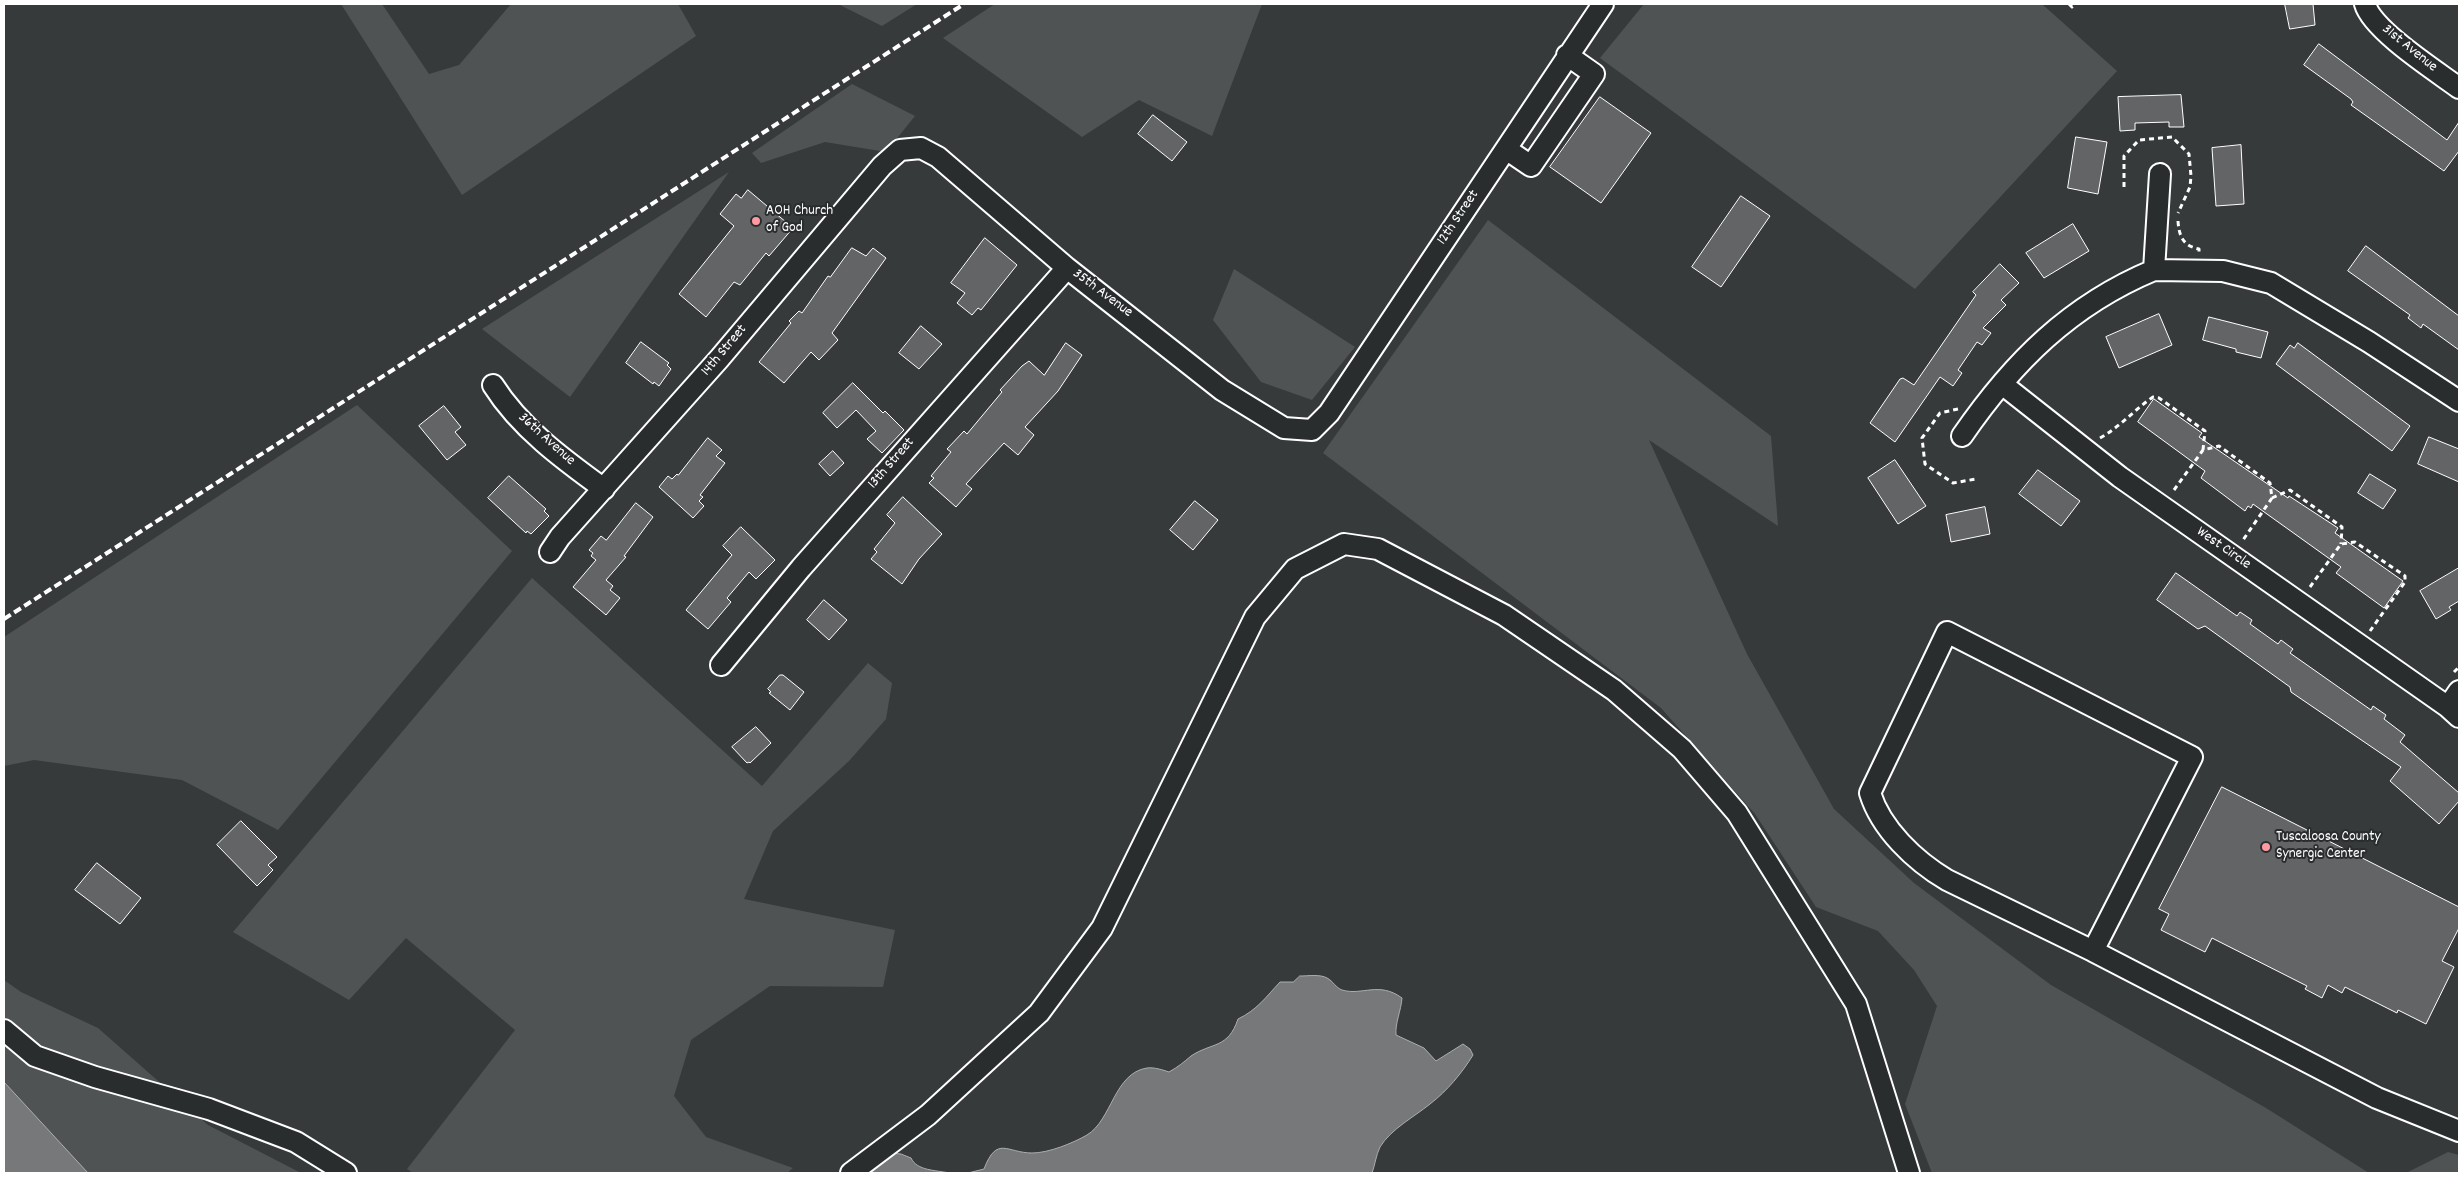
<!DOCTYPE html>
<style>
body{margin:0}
#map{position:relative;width:2463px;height:1177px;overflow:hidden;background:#373a3b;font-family:Dekko,sans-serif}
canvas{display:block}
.frame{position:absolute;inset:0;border:5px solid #fff;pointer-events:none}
</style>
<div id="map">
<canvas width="2463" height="1177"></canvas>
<div class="frame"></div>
</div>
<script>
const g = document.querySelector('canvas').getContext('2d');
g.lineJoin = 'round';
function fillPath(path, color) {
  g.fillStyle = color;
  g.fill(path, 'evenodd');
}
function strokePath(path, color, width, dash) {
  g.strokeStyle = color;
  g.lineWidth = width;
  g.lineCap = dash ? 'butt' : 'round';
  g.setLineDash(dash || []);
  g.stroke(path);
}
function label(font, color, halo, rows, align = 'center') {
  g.font = font + ' Dekko,sans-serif';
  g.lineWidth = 4;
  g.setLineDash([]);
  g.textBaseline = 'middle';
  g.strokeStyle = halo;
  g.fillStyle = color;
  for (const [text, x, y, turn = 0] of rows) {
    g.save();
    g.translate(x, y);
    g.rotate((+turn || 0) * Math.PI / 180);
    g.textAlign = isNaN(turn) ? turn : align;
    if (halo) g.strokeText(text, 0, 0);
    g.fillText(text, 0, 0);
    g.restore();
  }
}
fillPath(new Path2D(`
 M341 4H382L429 74 459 65 511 4H678L696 36 462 195Z
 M838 4H917L882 26Z
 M995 4H1262L1212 136 1139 100 1082 137 943 38Z
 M1644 4H2042L2117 71 1915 289 1600 58Z
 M852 84 915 116 886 152 825 142 761 163 752 153Z
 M729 172 570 397 482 329Z
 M1488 220 1771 436 1778 526 1649 440 1747 654 1834 809 1914 883 2051 985 2266 1108 2369 1173H1932L1905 1104 1937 1006 1914 970 1878 931 1816 907 1755 814 1661 708 1323 453Z
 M1234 269 1355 347 1312 400 1261 382 1213 320Z
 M357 405 512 551 278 830 182 780 34 760 4 766V637Z
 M532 578 762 786 868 663 892 683 886 719 849 761 773 831 744 899 895 930 883 987 770 986 691 1040 674 1096 706 1137 793 1168 787 1173H413L407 1169 515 1030 406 938 349 1000 233 932Z
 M4 980 21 992 98 1028 208 1125 301 1173H4Z
 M2448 1152 2459 1155V1173H2406Z`), '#505354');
const water = new Path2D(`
 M1300 976C1308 976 1320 974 1327 978 1333 981 1336 988 1342 990 1362 996 1379 981 1402 998 1401 1011 1395 1023 1396 1035L1424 1048 1436 1061 1463 1044 1470 1049 1473 1055C1462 1073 1447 1091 1430 1104 1414 1117 1391 1129 1380 1147 1376 1155 1375 1165 1372 1173H968L984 1169C997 1135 1007 1153 1032 1153 1049 1153 1073 1143 1087 1135 1112 1120 1114 1073 1147 1068 1154 1067 1163 1070 1169 1072 1178 1067 1184 1062 1191 1056 1212 1042 1228 1049 1238 1019 1257 1010 1266 997 1280 982H1293Z
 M4 1082 88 1173H4Z
 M889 1153 901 1154 911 1158C917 1171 936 1170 949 1173H866Z`);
fillPath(water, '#767879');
strokePath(water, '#adaeaf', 1);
const building = new Path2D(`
 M2285 4H2313L2315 25 2290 29Z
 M2319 44 2447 140 2459 122V151L2444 171 2351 105 2353 102 2351 99 2304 65Z
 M2181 95 2184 127H2169V122L2135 123V130L2120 131 2118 97Z
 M1600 97 1651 133 1601 203 1550 167Z
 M1153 115 1187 142 1172 161 1138 134Z
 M2076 137 2107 142 2098 194 2068 188Z
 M2241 145 2244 204 2216 206 2212 148Z
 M748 190 793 228 769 256 766 253 740 285 734 282 706 317 679 294 734 226 720 214 736 194 741 198Z
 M1741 196 1770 216 1721 287 1692 267Z
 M2073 224 2089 251 2044 278 2026 253Z
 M985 238 1017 265 981 310 978 308 972 315 957 303 965 293 951 283Z
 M2366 246 2459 316V350L2423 324 2421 328 2408 318 2410 315 2348 271Z
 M852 248 866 256 873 248 886 258 832 333 838 340 819 360 811 352 784 383 759 362 791 323 789 321 799 311 802 313 828 276 830 277Z
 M2000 264 2019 283 2001 300 2006 305 1983 328 1991 333 1982 345 1977 342 1958 370 1962 373 1953 386 1940 377 1895 442 1870 423 1900 379 1903 378 1914 385 1976 295 1973 292Z
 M2159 314 2172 345 2119 368 2106 337Z
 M2209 317 2268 332 2261 358 2236 352V349L2203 340Z
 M921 326 942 344 919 369 899 353Z
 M641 342 669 363 667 365 671 369 659 386 654 382 653 384 626 363Z
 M1066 343 1082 355 1058 391 1025 427 1034 435 1018 455 1004 443 966 484 972 489 956 507 929 483 934 478 931 476 951 452 947 449 964 431 967 434 1002 392 1000 390 1022 366 1029 361 1044 375Z
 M2298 343 2410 426 2392 451 2276 364 2290 345 2294 348Z
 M853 383 883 413 885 411 904 430 882 453 867 439 876 431 856 410 837 428 823 413Z
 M2154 399 2202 433 2199 437 2288 498 2289 496 2338 528 2335 533 2403 581 2384 608 2336 573 2341 567 2253 504 2251 508 2248 506 2245 511 2201 478 2205 471 2138 422Z
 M444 406 461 427 455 432 466 445 447 460 419 426Z
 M2429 437 2459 449V482L2418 464Z
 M708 438 722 450 716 456 725 463 700 495 703 497 699 501 704 506 693 518 659 487 668 476 672 479 677 474 678 475Z
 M833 451 844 463 830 476 819 464Z
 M1895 460 1926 506 1898 524 1868 478Z
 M2038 470 2080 501 2061 526 2019 494Z
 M2370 474 2396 490 2383 509 2358 493Z
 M509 476 546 509 544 511 549 516 531 534 527 531 526 533 488 498Z
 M903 497 942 534 919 559 902 584 871 559 877 552 874 549 895 523 887 515Z
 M1195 501 1218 520 1193 550 1170 530Z
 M636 503 653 517 624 556 626 557 606 580 613 586 610 590 620 598 606 615 573 587 596 560 591 556 593 553 589 550 601 536 606 540Z
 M1985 507 1990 534 1951 542 1946 515Z
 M741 527 775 560 756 579 749 572 727 598 731 602 708 629 686 610 732 555 723 546Z
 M2459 568V601L2449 607 2451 610 2436 619 2420 591Z
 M2176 573 2237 616 2240 612 2252 620 2250 624 2278 644 2281 640 2293 649 2290 653 2371 710 2373 706 2386 715 2384 719 2405 735 2400 742 2459 793V801L2439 824 2390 781 2401 767 2291 692 2290 687 2205 626 2198 629 2157 600Z
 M824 600 847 620 829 640 807 620Z
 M780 675H783L804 692 790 710 769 693 771 692 768 689Z
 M756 727 771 743 750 763 749 762 747 763 732 747Z
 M2222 787 2459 907V928L2442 961 2454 967 2426 1024 2398 1010 2397 1013 2345 987 2342 993 2328 985 2322 998 2305 989 2307 986 2212 938 2205 952 2161 930 2169 914 2159 909Z
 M241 821 277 857 268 865 273 870 257 886 217 845Z
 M97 863 141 898 120 924 75 890Z`);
fillPath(building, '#636465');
strokePath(building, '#fff', 1);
const minor = new Path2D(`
 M2365 4C2372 30 2436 71 2459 88
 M1506 149 1531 166 1594 74 1567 55
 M2154 270 2223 271 2271 283 2369 342 2459 401
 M2002 384 2120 477 2448 707 2459 717
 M493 385C520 428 564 460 604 489
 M1962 436C2013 362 2070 305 2154 270L2160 174
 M550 552 560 537 719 359 882 166 900 150 921 148 938 157 1067 268 1222 390 1284 428 1312 430 1329 413 1603 4
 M721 665 801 568 1067 268
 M2448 707 2459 691
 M2093 951 2192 757 1947 632 1870 793C1881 829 1915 861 1947 880L2093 951 2377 1098 2459 1131
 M4 1030 35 1056 95 1077 209 1109 296 1142 346 1173
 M851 1173 928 1115 1039 1013 1102 928 1255 617 1295 569 1344 544 1378 549 1504 615 1614 690 1682 749 1737 813 1856 1004 1909 1173`);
strokePath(minor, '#fff', 24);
strokePath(new Path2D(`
 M2069 4 2072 7 2075 4
 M2124 187V156L2139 140 2172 137 2189 154 2191 176 2190 187 2178 213
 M2178 221C2179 236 2183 246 2199 249V254
 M1958 409 1940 413 1922 438 1925 464 1953 483 1976 479
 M2100 438C2120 427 2134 410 2153 397L2159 398 2205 431 2203 450
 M2174 490 2203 450 2219 446 2270 483 2272 498 2243 540
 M2272 498 2290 490 2342 527 2341 544
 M2310 587 2341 544 2355 542 2405 576V582L2370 631
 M2454 672 2459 667`), '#fff', 3, [5, 4]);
strokePath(minor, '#2a2d2e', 20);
strokePath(new Path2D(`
 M4 619 964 4`), '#fff', 4, [8, 4]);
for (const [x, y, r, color] of [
 [756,221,5,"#ff9aa2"],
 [2266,847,5,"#ff9aa2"]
]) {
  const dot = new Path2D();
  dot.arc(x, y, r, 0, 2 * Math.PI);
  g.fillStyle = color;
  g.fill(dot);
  strokePath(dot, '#2a2d2e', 2);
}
label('15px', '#fff', '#2a2d2e', [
 ["31st Avenue",2409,49,39],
 ["12th Street",1459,218,-56],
 ["35th Avenue",1102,294,37],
 ["14th Street",725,351,-50],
 ["36th Avenue",546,440,42],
 ["13th Street",892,464,-49],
 ["West Circle",2223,549,35]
]);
label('15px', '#fff', '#2a2d2e', [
 ["AOH Church",766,212],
 ["of God",766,229],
 ["Tuscaloosa County",2276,838],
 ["Synergic Center",2276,855]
], 'left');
</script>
